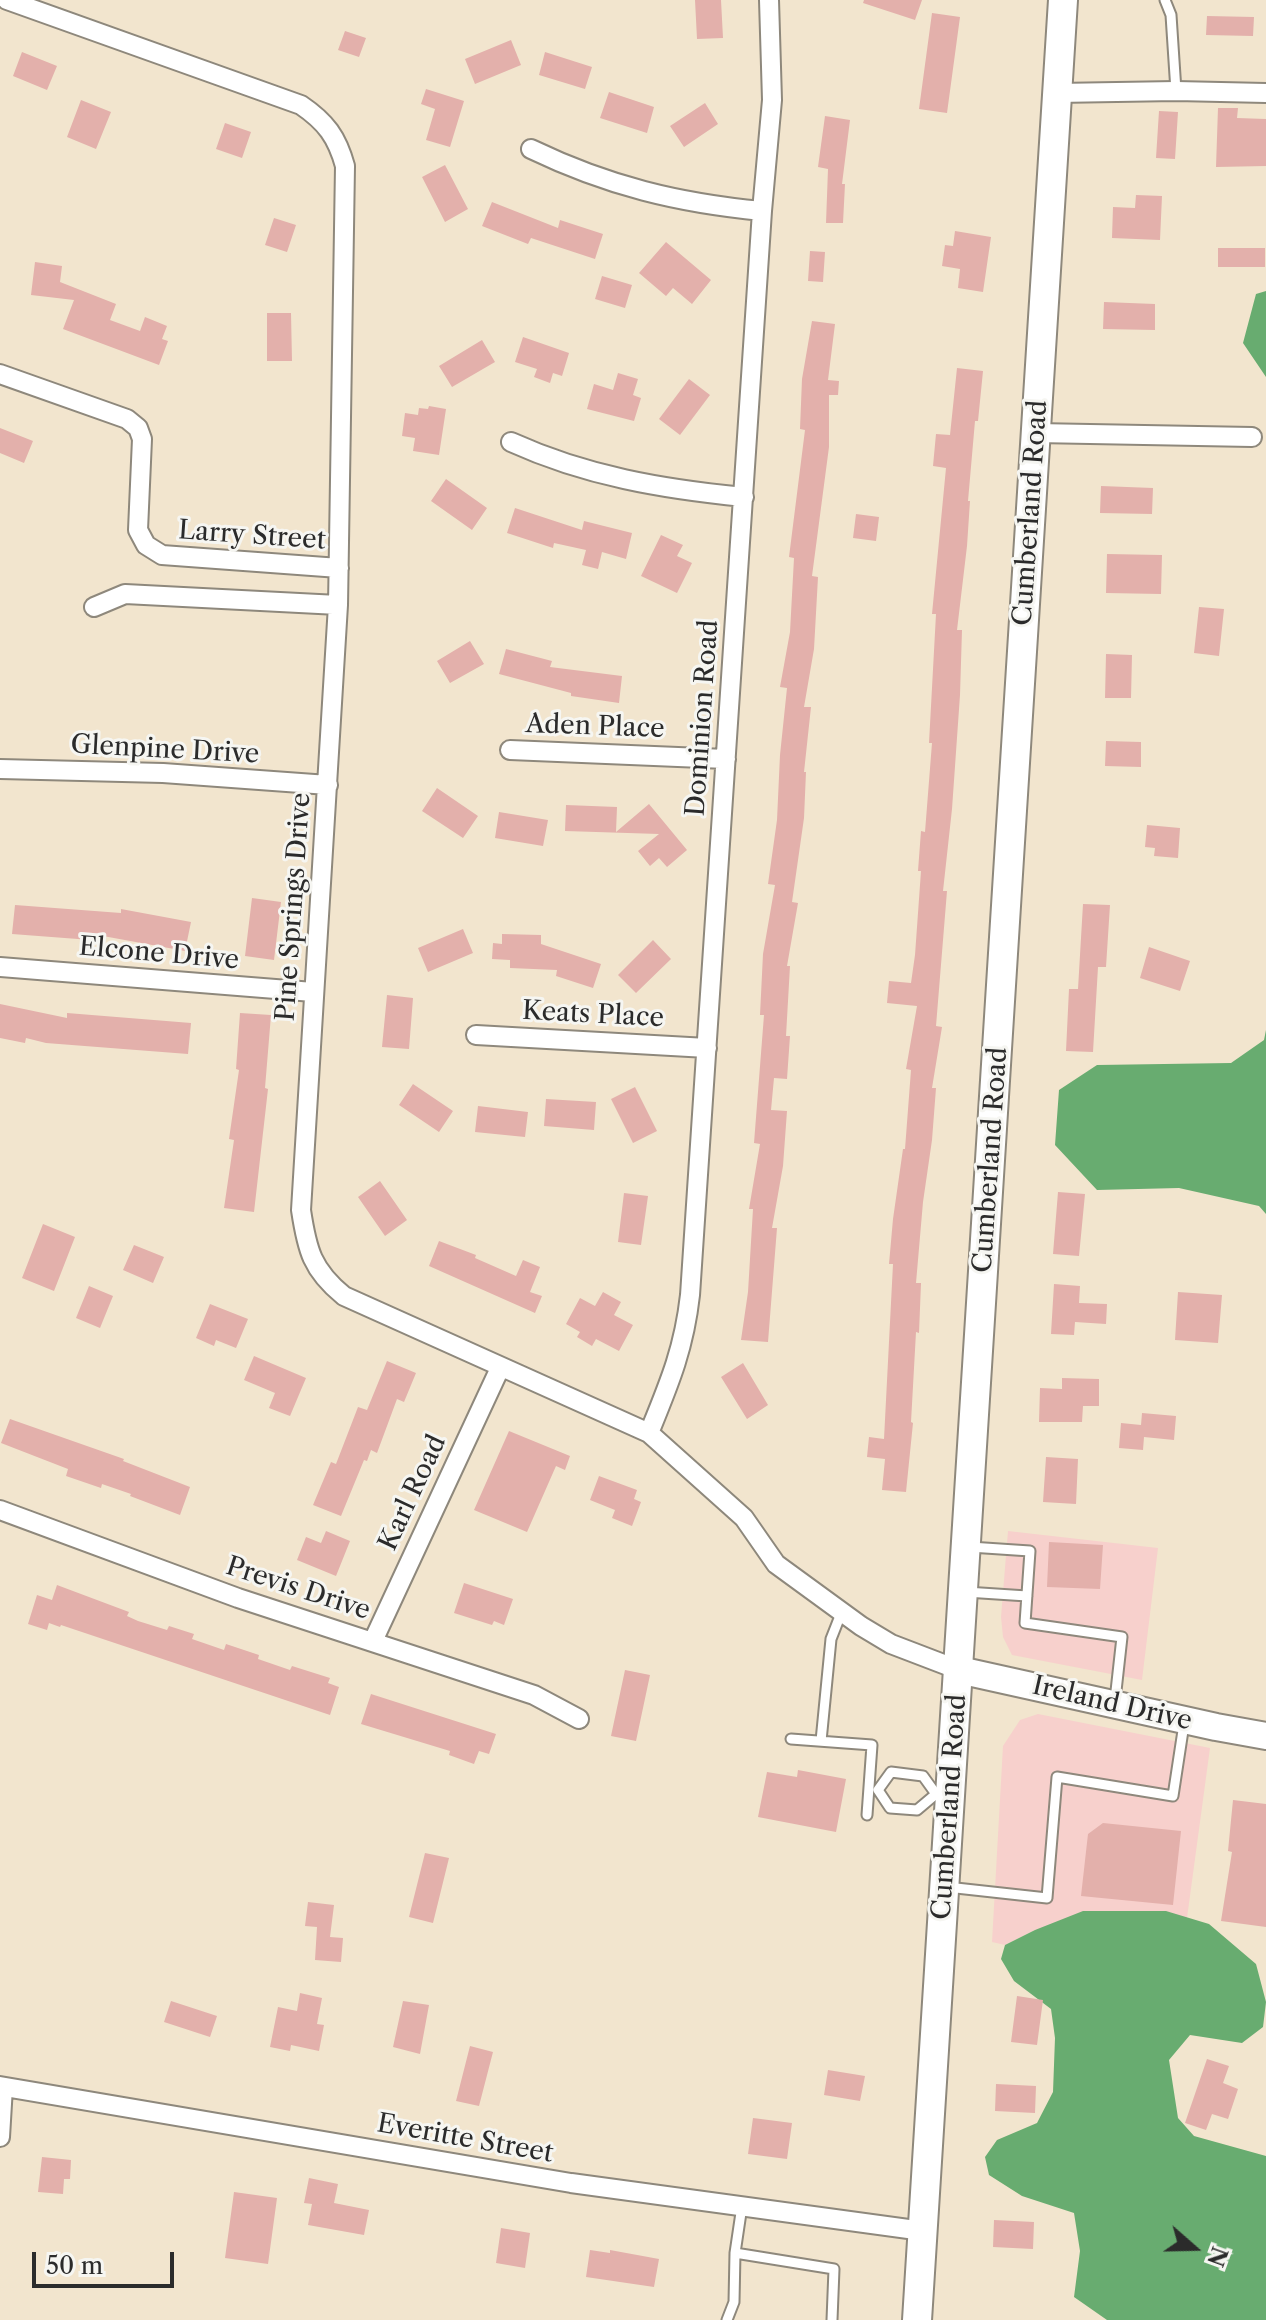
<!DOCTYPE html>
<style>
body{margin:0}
#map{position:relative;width:1266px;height:2320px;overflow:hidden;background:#f2e5ce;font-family:"Libre Caslon Text",serif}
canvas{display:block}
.north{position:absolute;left:1154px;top:2208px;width:80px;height:80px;-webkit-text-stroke:6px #f6f6f2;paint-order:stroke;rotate:110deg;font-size:22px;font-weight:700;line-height:32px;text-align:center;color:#2b2b2b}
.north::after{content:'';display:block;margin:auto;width:28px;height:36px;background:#2b2b2b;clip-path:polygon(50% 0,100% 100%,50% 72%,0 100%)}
.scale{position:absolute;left:32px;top:2252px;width:142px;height:36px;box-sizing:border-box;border:4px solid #2b2b2b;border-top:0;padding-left:10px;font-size:24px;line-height:28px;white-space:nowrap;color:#2b2b2b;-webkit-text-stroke:6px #f6f6f2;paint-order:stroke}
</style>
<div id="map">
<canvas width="1266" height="2320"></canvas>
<div class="north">N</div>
<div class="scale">50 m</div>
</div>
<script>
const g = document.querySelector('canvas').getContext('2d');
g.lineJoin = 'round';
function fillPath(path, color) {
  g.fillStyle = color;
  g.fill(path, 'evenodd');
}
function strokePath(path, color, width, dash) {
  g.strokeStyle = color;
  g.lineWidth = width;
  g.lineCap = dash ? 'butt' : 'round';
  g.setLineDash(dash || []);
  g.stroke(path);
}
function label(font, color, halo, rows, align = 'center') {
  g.font = font + ' "Libre Caslon Text",serif';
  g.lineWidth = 6;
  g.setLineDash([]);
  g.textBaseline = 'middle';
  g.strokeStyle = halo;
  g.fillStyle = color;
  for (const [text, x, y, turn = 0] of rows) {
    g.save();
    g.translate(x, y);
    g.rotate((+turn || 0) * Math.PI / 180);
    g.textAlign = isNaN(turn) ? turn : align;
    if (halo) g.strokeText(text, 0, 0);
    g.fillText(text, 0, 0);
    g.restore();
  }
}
fillPath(new Path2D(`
 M1008 1531 1158 1548 1142 1680 1012 1655 1003 1637 1001 1617Z
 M1038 1714 1210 1748 1187 1918 1035 1930 1005 1945 992 1942 1003 1746 1020 1720Z`), '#f7d0cc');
fillPath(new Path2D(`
 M1266 291V377L1243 343 1256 294Z
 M1266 1030V1214L1259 1206 1179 1188 1097 1190 1055 1145 1059 1090 1097 1065 1231 1063 1264 1040Z
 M1083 1911H1166L1209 1924 1256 1964 1266 2002 1263 2027 1242 2043 1190 2035 1169 2060 1178 2118 1194 2136 1266 2156V2320H1107L1074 2297 1080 2251 1074 2213 1022 2196 989 2175 985 2157 997 2140 1037 2123 1053 2092 1055 2038 1051 2009 1014 1981 1001 1959 1005 1945 1035 1930Z`), '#68ac70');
fillPath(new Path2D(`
 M695 0H721L723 38 697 39Z
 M864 0H922L915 20 863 3Z
 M932 13 960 17 947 113 919 109Z
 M1207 16 1254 17 1253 36 1206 35Z
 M345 31 366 38 359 57 338 50Z
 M511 40 521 65 475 84 465 59Z
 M22 52 57 66 47 90 13 76Z
 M545 52 592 67 585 89 539 75Z
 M426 89 464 101 450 147 426 140 435 109 421 104Z
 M609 92 654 107 647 133 600 118Z
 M81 100 111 112 96 149 67 137Z
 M705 103 718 124 684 147 670 126Z
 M1218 108H1238L1237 118 1266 119V166L1216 167Z
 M1159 111 1178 112 1175 159 1156 158Z
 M825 116 850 120 842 184H845L843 223H826L828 169 818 167Z
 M225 123 251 132 242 158 216 149Z
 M445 165 468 209 445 222 422 177Z
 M1136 195 1162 196 1160 240 1112 238 1113 207 1135 208Z
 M492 202 558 228 560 220 603 234 595 259 531 238 528 244 482 226Z
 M274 218 296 225 287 252 265 245Z
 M955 231 991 237 983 292 958 288 960 269 942 266 945 245 953 246Z
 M666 242 711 280 692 304 673 288 666 296 639 273Z
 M1218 248H1265V267H1218Z
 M810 251 825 252 823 282 808 281Z
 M35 262 62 266 60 282 116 304 110 320 140 331 145 317 167 326 162 339 168 341 159 365 63 329 74 300 31 295Z
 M602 276 632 285 625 308 595 299Z
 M1104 302 1155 304V330L1103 329Z
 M267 313H291L292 361H267Z
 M812 321 835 324 828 380 839 381 838 395H829V447L812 576 818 577 814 649 804 707H811L804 772H806L804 818 792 902 798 903 787 966H790L786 1036H790L787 1079 774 1078 771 1110 787 1111 783 1166 772 1228H777L768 1342 741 1340 748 1292 753 1209H749L760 1144 754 1143 764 1015H760L763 954 775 885 768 884 777 820 780 755 787 688 780 687 790 632 794 558 789 557 805 430 800 429 802 379Z
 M523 337 569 353 562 376 553 373 550 383 534 377 537 369 515 362Z
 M482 340 495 362 452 387 439 366Z
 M957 368 983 371 978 421H975L968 501H970L967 546 957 630H962L960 695 952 809 943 891H947L936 1026 942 1027 932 1088H936L932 1140 923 1202 916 1283H921L919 1333 916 1332 911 1422 913 1423 906 1492 882 1490 885 1459 867 1457 869 1437 884 1439 893 1264H889L893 1219 903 1149H905L911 1070 906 1069 917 1006 887 1003 889 981 911 983 915 955 921 871H918L921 831 925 832 932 743H929L936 614H932L946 468 933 466 936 434 950 435Z
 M618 373 638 379 633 395 641 398 634 421 587 409 594 384 613 390Z
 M689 379 710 395 680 435 659 419Z
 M429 406 446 409 439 455 413 451 415 438 402 436 405 413 418 415 419 408 428 409Z
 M0 428 33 441 24 463 0 453Z
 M446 479 487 508 472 530 431 501Z
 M1101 486 1153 488 1152 514 1100 513Z
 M515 508 582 530 584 521 632 533 626 559 602 552 598 569 582 565 586 550 554 543 553 548 507 533Z
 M856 514 879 517 876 541 853 538Z
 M661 535 683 545 677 556 692 563 677 593 641 576Z
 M1107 554 1162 555 1161 594 1106 593Z
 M1199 607 1224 609 1219 656 1194 653Z
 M470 641 484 664 450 683 437 661Z
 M506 649 552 661 550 667 622 676 619 703 571 696V693L499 674Z
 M1106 654 1132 655 1131 698H1105Z
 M1106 741 1141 742V767L1105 766Z
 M437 788 478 816 463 838 422 811Z
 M649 804 687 850 667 867 659 858 650 866 638 851 659 834 565 831 566 805 617 807 616 832Z
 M499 812 548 820 543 846 495 838Z
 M1147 825 1180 828 1178 858 1154 856 1155 848 1145 847Z
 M252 898 281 902 274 960 245 956Z
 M1083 904 1110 905 1106 967H1098L1093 1052 1066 1051 1069 989H1078Z
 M15 905 121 913V909L191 922 185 951 92 934 91 940 12 934Z
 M463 929 473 953 428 972 418 948Z
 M502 934 541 935V944L601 964 593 988 556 976 557 970 510 968V960L492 959 493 943 502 944Z
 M653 940 671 959 636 993 618 975Z
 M1149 947 1190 961 1180 991 1140 978Z
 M387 995 413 998 409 1049 382 1047Z
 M0 1004 67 1018V1013L191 1023 188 1054 46 1043 26 1038 25 1043 0 1038Z
 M240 1013 271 1015 265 1088 268 1089 254 1212 224 1208 234 1140 229 1139 239 1070 236 1069Z
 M413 1084 453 1111 439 1132 399 1105Z
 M635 1087 657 1131 633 1143 611 1099Z
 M546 1099 596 1102 594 1130 544 1126Z
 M478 1106 528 1112 525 1137 475 1132Z
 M380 1181 407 1220 385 1236 358 1197Z
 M1058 1192 1085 1194 1079 1256 1053 1254Z
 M624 1193 648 1196 641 1245 618 1242Z
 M43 1224 75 1237 54 1291 22 1278Z
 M439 1241 476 1255 475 1258 516 1276 523 1260 540 1267 530 1292 542 1296 535 1313 429 1266Z
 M134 1245 164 1257 153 1283 123 1270Z
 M1054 1284 1080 1286 1079 1303 1107 1304 1106 1324 1075 1322 1074 1335 1051 1334Z
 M89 1286 113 1296 100 1328 76 1318Z
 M603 1292 621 1302 614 1315 633 1325 619 1351 596 1339 592 1346 577 1337 580 1332 566 1324 580 1298 595 1306Z
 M1178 1292 1222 1295 1218 1343 1175 1340Z
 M210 1304 248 1319 236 1348 216 1340 214 1346 196 1338Z
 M254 1356 306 1378 290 1416 269 1408 275 1393 244 1380Z
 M387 1361 416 1373 404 1402 397 1399 377 1453 371 1450 367 1461 364 1460 341 1516 313 1505 331 1462 336 1464 358 1407 367 1410Z
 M743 1363 768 1405 747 1419 721 1377Z
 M1062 1378 1099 1379V1406H1083L1082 1422H1039L1040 1388 1062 1389Z
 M1142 1413 1176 1416 1174 1440 1144 1437 1143 1450 1119 1448 1121 1423 1141 1425Z
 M10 1419 124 1459 123 1461 190 1487 180 1515 130 1496 131 1494 102 1484 101 1488 66 1476 68 1469 1 1443Z
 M509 1431 570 1456 565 1470 556 1466 527 1532 474 1510Z
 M1046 1457 1078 1459 1076 1504 1043 1502Z
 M599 1476 637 1490 634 1499 641 1502 632 1526 612 1518 615 1510 590 1500Z
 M326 1531 350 1541 336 1576 297 1560 306 1537 321 1543Z
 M1049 1542 1103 1545 1100 1589 1047 1587Z
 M464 1583 513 1599 504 1625 494 1621 492 1625 454 1613Z
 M57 1585 129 1612 127 1616 138 1621 167 1630 169 1626 194 1634 192 1639 224 1650 226 1644 259 1655 258 1659 290 1670 292 1666 330 1678 328 1683 339 1687 330 1715 61 1625 60 1627 49 1623 47 1630 28 1624 37 1595 52 1600Z
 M625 1670 650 1675 636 1741 611 1736Z
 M371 1694 496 1734 489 1754 479 1751 474 1764 449 1755 450 1751 361 1724Z
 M798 1770 846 1779 836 1832 758 1817 767 1772 797 1777Z
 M1233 1800 1266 1804V1927L1221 1921 1232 1852 1228 1851Z
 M1103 1823 1181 1831 1173 1905 1081 1896 1088 1834Z
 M425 1853 449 1858 433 1923 409 1917Z
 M308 1902 334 1905 330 1937 343 1938 341 1962 315 1960 317 1927 305 1926Z
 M300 1993 322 1998 317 2024 324 2025 319 2051 291 2045 290 2051 270 2047 278 2007 297 2011Z
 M1017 1996 1043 2000 1037 2045 1011 2042Z
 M171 2001 217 2016 210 2037 164 2022Z
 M403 2001 429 2005 420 2054 393 2047Z
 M470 2046 493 2052 479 2106 456 2101Z
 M1207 2059 1229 2066 1223 2083 1238 2089 1228 2119 1212 2114 1206 2130 1185 2123Z
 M828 2070 865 2076 860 2101 824 2095Z
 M996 2084 1036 2086 1035 2113 995 2111Z
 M753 2118 792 2123 787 2159 748 2154Z
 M42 2157 71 2160 70 2179H64L63 2194 38 2192Z
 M309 2178 338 2184 334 2203 369 2210 364 2235 308 2225 312 2204 304 2203Z
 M234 2192 277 2198 268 2264 225 2258Z
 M994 2220 1034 2222 1033 2249 993 2247Z
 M501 2228 530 2233 525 2268 496 2263Z
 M590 2250 610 2253V2250L659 2259 654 2287 586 2277Z`), '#e3b0ab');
const service = new Path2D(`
 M1165 0 1171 15 1176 91
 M970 1547 1030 1551 1025 1623 1122 1637 1115 1700
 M966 1592 1027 1596
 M791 1739 872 1745 867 1815
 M821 1741 831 1639 842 1611
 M878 1790 890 1808 917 1810 936 1794H947
 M878 1790 891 1772 923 1776 936 1794
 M947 1887 1047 1898 1057 1777 1173 1796 1184 1724
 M742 2206 735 2253 834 2269 832 2320
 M727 2320 734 2302 735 2253`);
const minor = new Path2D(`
 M7 0 301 105C326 122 337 137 345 166L338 605 301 1210C307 1250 312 1270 344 1296L649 1433 744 1518 776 1564 861 1626 891 1644 959 1670
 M1057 93 1176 91 1266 93
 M531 149C608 186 678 203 762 211
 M0 374 127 419 138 428 142 439 138 530 146 545 162 555 339 568
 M1036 433 1252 437
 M511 442C586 476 662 489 744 497
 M94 607 125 594 338 605
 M510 750 726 759
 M0 769 163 773 328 785
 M0 967 313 992
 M476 1035 707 1048
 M649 1433C669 1384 684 1349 690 1295L762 211 772 100 769 0
 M0 1510 238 1598 534 1695 579 1719
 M373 1641 500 1368
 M0 2086 571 2183 923 2231
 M0 2137 3 2087`);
const secondary = new Path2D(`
 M959 1670 1216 1727 1266 1736`);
const primary = new Path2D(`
 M917 2320 1063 0`);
strokePath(service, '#8e887c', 13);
strokePath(minor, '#8e887c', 22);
strokePath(secondary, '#8e887c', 30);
strokePath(primary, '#8e887c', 32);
strokePath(service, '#fff', 9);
strokePath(minor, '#fff', 18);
strokePath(secondary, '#fff', 26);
strokePath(primary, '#fff', 28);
label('26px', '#2b2b2b', '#f6f6f2', [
 ["Cumberland Road",1031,513,-86],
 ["Larry Street",252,536,4],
 ["Dominion Road",703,718,-86],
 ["Aden Place",595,727,2],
 ["Glenpine Drive",165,750,3],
 ["Pine Springs Drive",294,907,-86],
 ["Elcone Drive",159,954,5],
 ["Keats Place",593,1015,3],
 ["Cumberland Road",991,1160,-86],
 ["Karl Road",413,1493,-65],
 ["Previs Drive",298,1589,18],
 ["Ireland Drive",1112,1704,13],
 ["Cumberland Road",950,1807,-86],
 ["Everitte Street",465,2139,10]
]);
</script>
